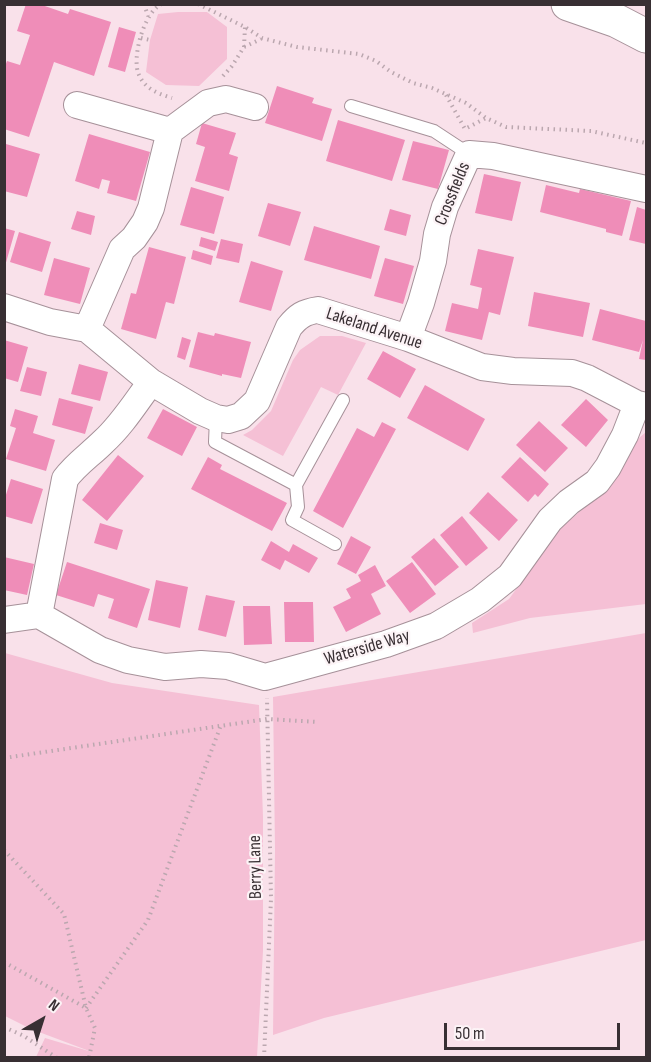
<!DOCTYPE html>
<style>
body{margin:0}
#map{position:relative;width:651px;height:1062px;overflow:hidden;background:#f9e1ea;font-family:"Sofia Sans Condensed",sans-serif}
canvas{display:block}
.frame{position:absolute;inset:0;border:6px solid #382f33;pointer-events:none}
.north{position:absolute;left:12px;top:990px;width:60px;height:60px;-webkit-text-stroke:4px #fcf3f6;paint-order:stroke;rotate:39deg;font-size:16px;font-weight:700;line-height:24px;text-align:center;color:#382f33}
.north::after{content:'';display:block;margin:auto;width:21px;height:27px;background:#382f33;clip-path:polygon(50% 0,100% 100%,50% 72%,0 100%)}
.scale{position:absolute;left:444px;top:1023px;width:176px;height:27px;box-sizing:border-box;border:3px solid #382f33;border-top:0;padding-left:8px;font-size:18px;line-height:21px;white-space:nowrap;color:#382f33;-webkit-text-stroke:4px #fcf3f6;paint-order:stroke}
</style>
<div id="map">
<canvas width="651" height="1062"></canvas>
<div class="frame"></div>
<div class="north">N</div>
<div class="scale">50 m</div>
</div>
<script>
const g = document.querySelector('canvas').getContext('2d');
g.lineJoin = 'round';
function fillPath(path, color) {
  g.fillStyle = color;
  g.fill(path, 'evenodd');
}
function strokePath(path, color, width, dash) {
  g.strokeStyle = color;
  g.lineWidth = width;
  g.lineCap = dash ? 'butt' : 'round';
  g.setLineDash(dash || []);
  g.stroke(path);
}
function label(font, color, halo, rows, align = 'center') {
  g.font = font + ' "Sofia Sans Condensed",sans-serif';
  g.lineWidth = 4.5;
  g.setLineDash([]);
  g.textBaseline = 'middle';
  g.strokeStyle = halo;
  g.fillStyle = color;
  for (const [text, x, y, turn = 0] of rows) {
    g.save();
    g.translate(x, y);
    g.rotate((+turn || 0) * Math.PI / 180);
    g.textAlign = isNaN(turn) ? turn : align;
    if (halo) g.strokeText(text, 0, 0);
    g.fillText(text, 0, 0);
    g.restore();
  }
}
fillPath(new Path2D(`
 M178 12H207L227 27V59L199 86 166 85 146 72 150 40 158 14Z
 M320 336H342L366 343 338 395 321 387 283 456 243 435 252 430 271 411 293 360 300 350Z
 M646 432V604L530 618 473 633 472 623 509 599 560 529 603 491 639 438Z
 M646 633V940L324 1018 273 1035 275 850 273 697Z
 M5 653 112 683 259 705 263 817V951L257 1057H36L45 1038 92 1052 31 1029 5 1016Z`), '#f5c0d5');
fillPath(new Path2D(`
 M26 4H39L68 14 70 9 111 22 94 76 54 62 29 137 4 129V69L7 61 20 65 30 35 17 31Z
 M119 27 136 32 125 72 108 67Z
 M277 86 314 98 312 103 332 109 322 141 265 123Z
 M338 120 405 140 392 181 326 161Z
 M202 123 236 133 229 154 238 157 229 191 195 181 205 147 196 144Z
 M89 134 150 152 136 201 107 193 110 181 102 179 99 189 75 181Z
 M413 141 449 150 438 189 402 180Z
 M6 144 40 154 27 197 4 191Z
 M484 174 521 182 512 221 475 213Z
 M546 185 579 193 580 189 631 201 622 236 606 232V229L540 212Z
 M191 187 224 197 214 234 180 225Z
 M268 203 301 212 290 246 258 236Z
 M637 207 646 210V244L629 240Z
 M390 209 411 215 406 236 384 230Z
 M77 211 95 216 91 235 71 229Z
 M314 226 380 246 371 279 304 260Z
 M4 228 15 231 5 266H4Z
 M19 232 51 242 42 272 10 262Z
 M201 237 218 242 215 251 199 246Z
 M221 239 243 244 239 263 216 258Z
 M149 247 186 257 174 304 166 302 156 339 121 329 131 293 136 294Z
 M478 249 514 257 500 315 489 312 482 340 445 331 452 303 478 309 482 288 470 285Z
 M193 250 213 256 211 265 191 259Z
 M54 258 90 268 80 304 44 295Z
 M385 258 414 266 403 304 374 296Z
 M251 261 283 271 271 311 239 302Z
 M534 292 590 303 583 337 528 326Z
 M600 309 646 321V360L639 359 643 340 639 352 592 340Z
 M198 332 214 336 215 333 251 342 241 378 222 374V376L189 367Z
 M182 337 191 340 185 360 177 357Z
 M4 340 28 347 18 382 4 378Z
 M383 351 416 369 400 398 367 379Z
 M79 364 108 372 100 401 71 394Z
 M27 367 47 372 41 396 20 391Z
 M425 385 485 419 468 451 407 418Z
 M59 398 93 407 85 434 52 425Z
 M586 399 608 420 586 447 561 425Z
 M15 409 38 416 33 433 55 440 46 471 6 459 16 428 10 426Z
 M163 409 197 427 182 456 147 438Z
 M539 421 568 448 545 472 516 445Z
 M382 422 396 429 343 528 313 511 357 428 374 437Z
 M118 455 144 476 107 521 82 500Z
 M208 457 222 465 220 469 287 503 272 531 191 489Z
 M520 457 549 484 538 497 535 494 528 502 501 477Z
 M11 479 43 489 32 524 4 516V501Z
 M488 492 518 520 499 541 469 513Z
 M462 516 488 548 466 566 440 535Z
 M100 523 123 530 117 550 94 543Z
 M351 536 371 547 356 574 337 564Z
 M434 538 459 567 435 586 411 557Z
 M271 541 289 552 293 544 318 558 309 573 285 560 280 570 261 560Z
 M4 557 34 564 27 595 4 590Z
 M67 562 150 589 137 628 108 618 114 599 98 594 94 607 56 595Z
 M412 562 436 594 410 613 386 581Z
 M375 565 386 586 371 594 381 614 346 632 333 607 351 598 346 589 361 581 358 575Z
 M156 580 188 587 180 628 148 620Z
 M206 595 235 601 226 637 198 630Z
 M284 602H313L314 642H285Z
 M243 606H270L272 644 244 645Z`), '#ef8db8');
const service = new Path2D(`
 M351 106 434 131 469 154
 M216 418 215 442 296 485 343 400
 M296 485 298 507 292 520 335 544`);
const minor = new Path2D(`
 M77 105 170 131 151 208 145 222 134 238 122 249 87 329
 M170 131 208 103 226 99 255 107
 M4 307 50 322 87 329 151 382 200 411 216 418 228 420 241 416 257 401 289 327C298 316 304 312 318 310L408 338 482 367 513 371 572 373 587 378 637 404 646 406
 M408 338 421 303 433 261 437 234 445 207 469 154 493 156 646 189
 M39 615 65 479C76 464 90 455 103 442 122 425 136 402 151 382
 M4 620 39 615 100 650 128 660 165 667 201 664 228 666 265 677 386 644 436 626 480 600 510 576 550 520 569 502 597 482 608 467 625 435 637 404`);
const trunk = new Path2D(`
 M568 4 617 21 646 36`);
strokePath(service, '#a69199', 14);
strokePath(minor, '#a69199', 28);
strokePath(trunk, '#a69199', 35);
strokePath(new Path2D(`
 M144 4 148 16
 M162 4C144 11 131 59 139 75 145 89 159 94 172 98
 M198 4 245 27 262 38 297 47 359 54 376 61 391 72 413 83 432 88 466 103 486 118 506 127 591 131 646 143
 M141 38 150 40
 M244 47 245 27
 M223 76 232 66 244 47 261 39
 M446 95 465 129 486 118
 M4 758 267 719 318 722
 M4 850 64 914 86 1008
 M4 962 86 1008 95 1028 89 1058
 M86 1008 148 920 221 725
 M4 1027 24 1036 57 1058
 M264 1058 271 899 267 698`), '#bba7af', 4, [1.5, 4.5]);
strokePath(service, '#fff', 12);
strokePath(minor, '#fff', 26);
strokePath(trunk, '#fff', 33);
label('18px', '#382f33', '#fcf3f6', [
 ["Crossfields",453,194,-68],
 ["Lakeland Avenue",374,329,18],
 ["Waterside Way",367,648,-16],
 ["Berry Lane",256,867,-91]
]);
</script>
